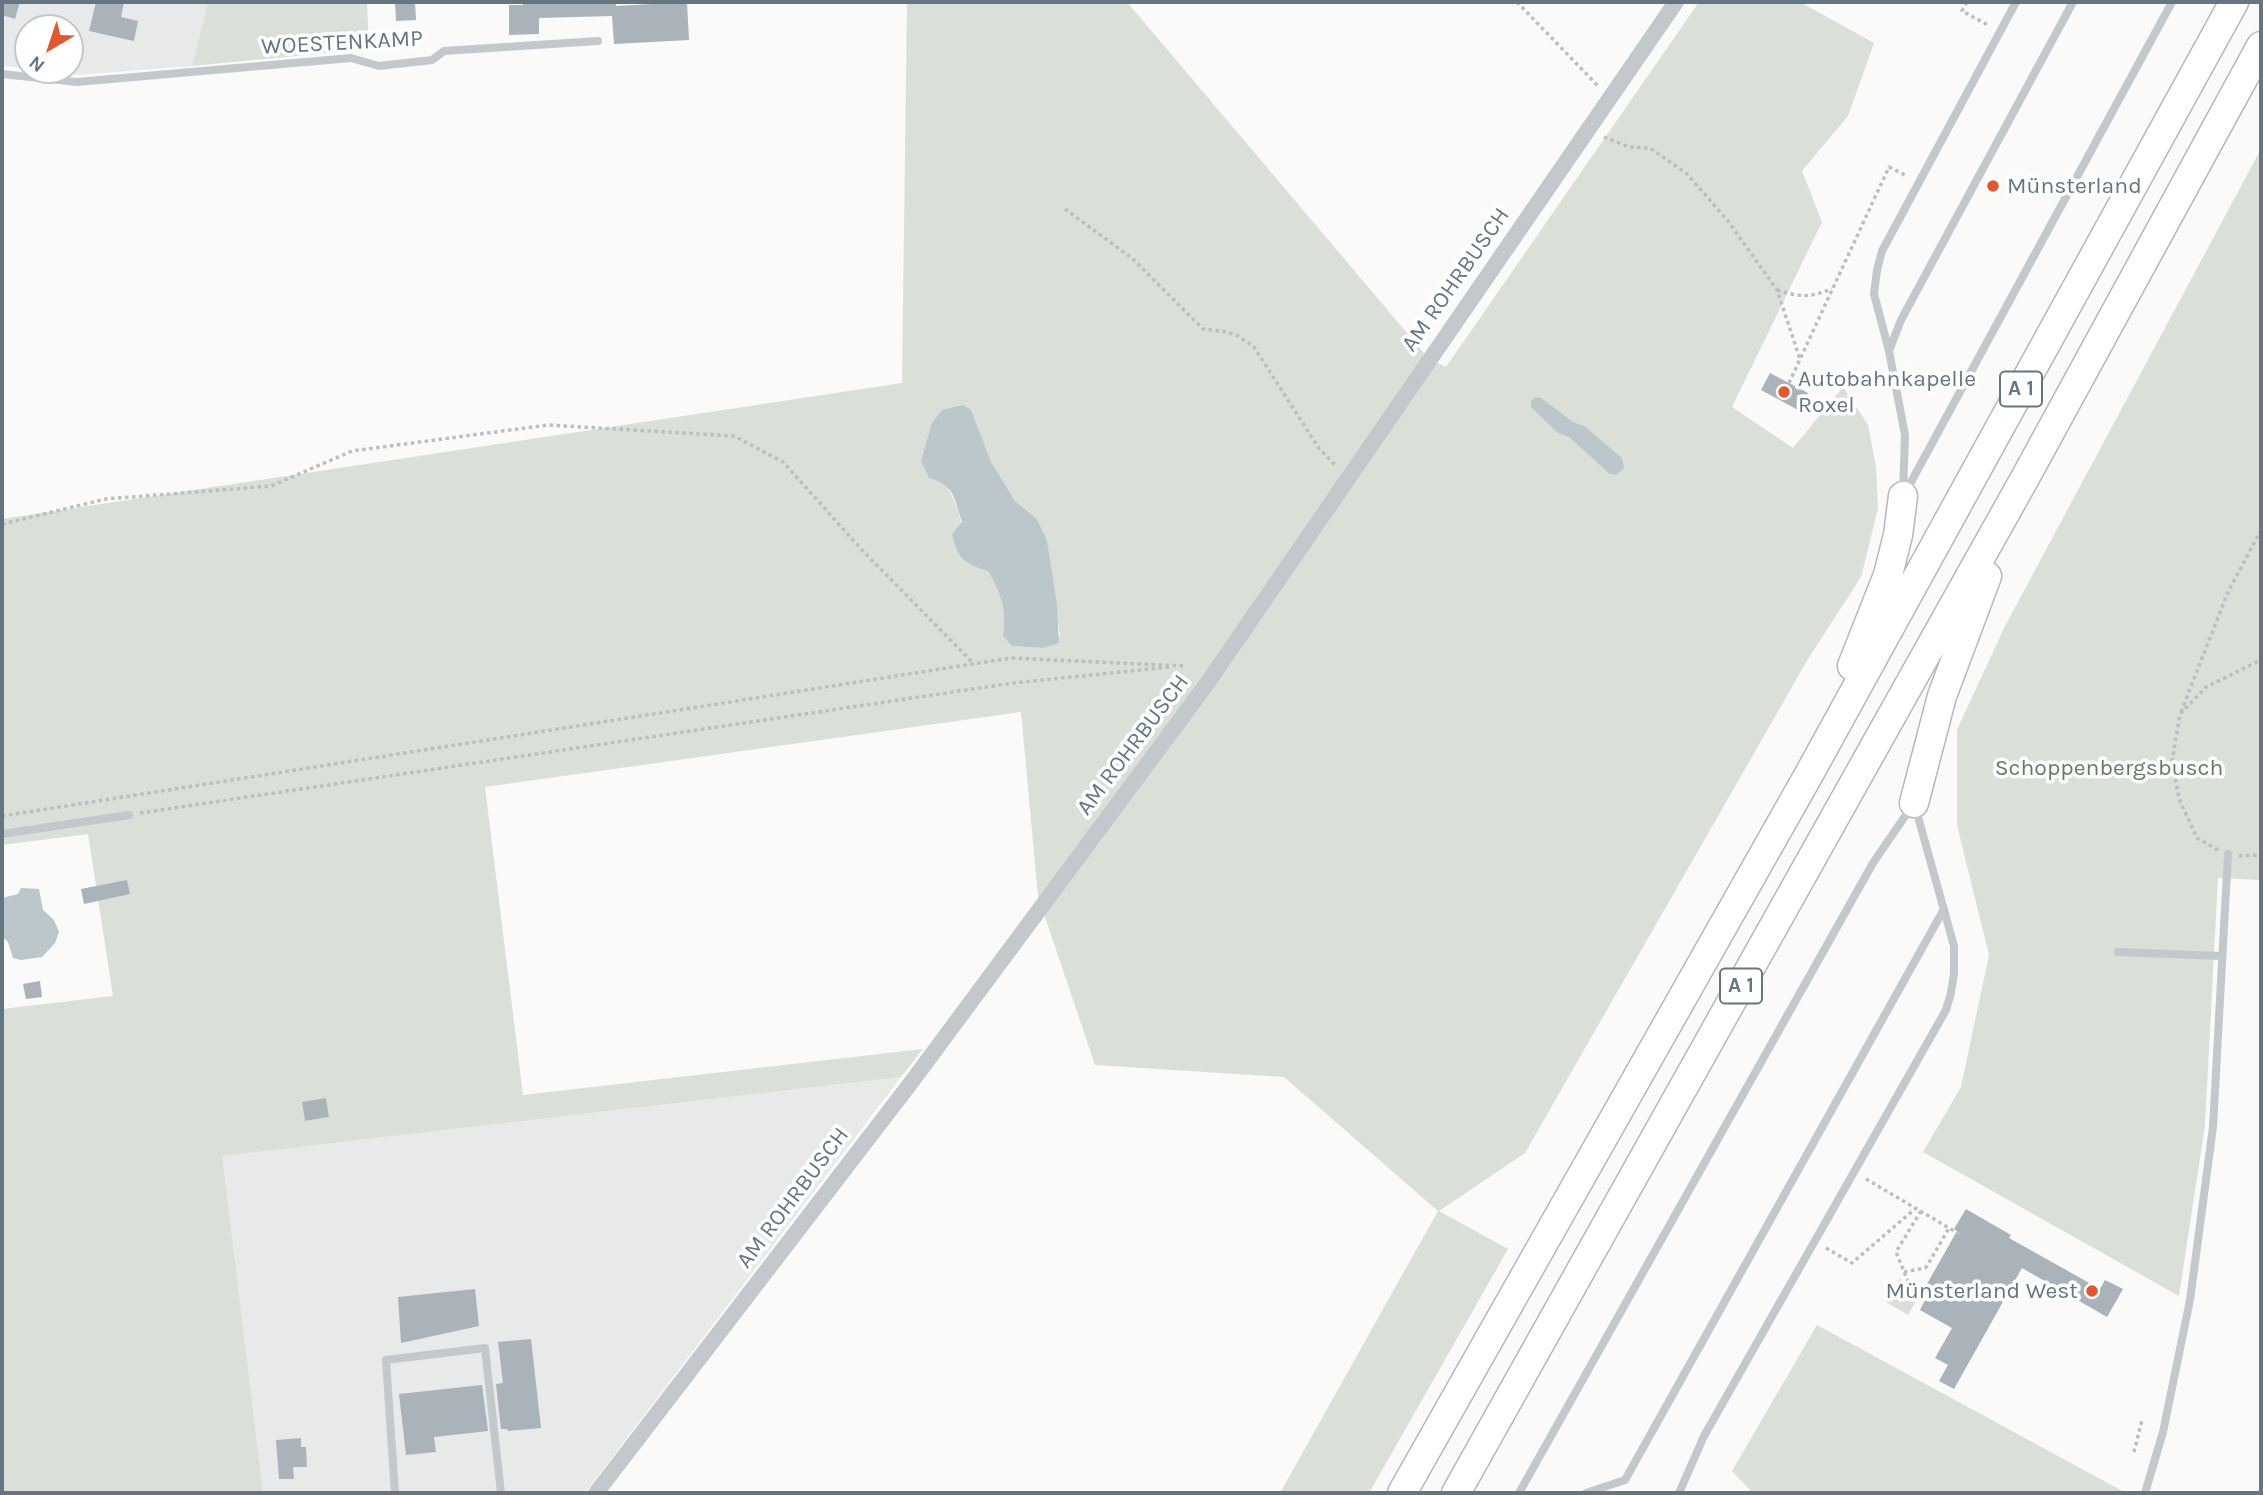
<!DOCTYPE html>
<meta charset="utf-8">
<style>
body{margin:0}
#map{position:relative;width:2263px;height:1495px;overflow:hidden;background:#fafaf8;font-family:Karla,sans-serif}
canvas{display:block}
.frame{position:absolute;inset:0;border:4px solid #657683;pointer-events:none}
.north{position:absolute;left:14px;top:14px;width:70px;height:70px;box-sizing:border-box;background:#fff;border:2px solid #c1c8cd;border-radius:50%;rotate:219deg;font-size:19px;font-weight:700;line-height:28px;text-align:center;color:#657683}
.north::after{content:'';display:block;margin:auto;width:24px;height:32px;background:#e4572e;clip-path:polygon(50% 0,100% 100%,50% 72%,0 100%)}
</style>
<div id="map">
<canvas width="2263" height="1495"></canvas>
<div class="frame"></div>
<div class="north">N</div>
</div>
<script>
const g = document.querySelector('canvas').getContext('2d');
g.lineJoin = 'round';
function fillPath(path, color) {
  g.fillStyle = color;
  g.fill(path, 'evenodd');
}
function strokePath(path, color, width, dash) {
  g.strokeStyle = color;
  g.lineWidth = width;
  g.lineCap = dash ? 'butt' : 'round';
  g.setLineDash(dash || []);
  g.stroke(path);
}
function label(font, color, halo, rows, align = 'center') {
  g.font = font + ' Karla,sans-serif';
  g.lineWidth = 7;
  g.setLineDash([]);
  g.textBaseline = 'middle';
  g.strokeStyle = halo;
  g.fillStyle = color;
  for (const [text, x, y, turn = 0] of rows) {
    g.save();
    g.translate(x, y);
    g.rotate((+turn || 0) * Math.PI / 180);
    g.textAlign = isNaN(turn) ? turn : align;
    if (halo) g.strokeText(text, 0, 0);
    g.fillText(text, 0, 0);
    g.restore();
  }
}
fillPath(new Path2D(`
 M2 2H208L192 66 77 75 42 70H70V28H28V68L2 66Z
 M901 1077 585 1493H263L221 1156Z`), '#e8e9e9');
fillPath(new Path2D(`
 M208 2H367L369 49 192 66Z
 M907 2H1127L1429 359 1446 367 1699 2H1800L1874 43 1848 116 1802 171 1822 222 1732 407 1793 448 1843 387 1868 425 1876 467 1878 508 1861 577 1808 659 1525 1153 1439 1211 1508 1249 1369 1493H1280L1438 1211 1284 1077 1095 1065 1038 896 1021 712 485 787 523 1095 923 1049 901 1077 222 1156 263 1493H2V1009L113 996 88 834 2 845V519L902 383ZM971 410 990 462 1015 501 1037 519 1047 540 1060 636 1042 648 1012 646 1003 636C1007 609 1001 596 989 572L967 563C964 534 961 507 944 482ZM326 1099 329 1117 305 1121 302 1102Z
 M2261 149V880L2218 878 2205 1125 2179 1296 1923 1152 1961 1087 1989 955 1957 825V730L2004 628Z
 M1901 1279 1904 1285 1922 1291 1908 1315 1886 1302 1898 1280Z
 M1817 1325 2126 1493H1753L1732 1471Z`), '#dadfd7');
fillPath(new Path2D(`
 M1535 397 1541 398 1573 422 1584 426 1622 458 1624 468 1616 475 1610 474 1569 437 1558 433 1531 407V401Z
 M963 405 971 410 991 462 1015 501 1037 519 1047 540 1057 605 1059 643 1042 648 1012 646 1003 636C1007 609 1001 596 989 572 964 562 959 562 952 534L962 522C954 499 955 485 929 478L921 461 932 423 942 410Z
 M21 888 39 889 43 910 54 920 59 932 55 943 42 957 21 960 13 958 8 942 2 936V898L18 894Z`), '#bbc7cb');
fillPath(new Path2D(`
 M2 2H20L15 19 2 15Z
 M96 2H124L121 17 138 21 134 41 89 31Z
 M395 2H415L416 20 396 21Z
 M523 2H616V6L687 2 689 40 614 44 612 16 539 18V34L509 35V5H523Z
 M1770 373 1808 393 1798 410 1761 390Z
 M127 880 130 894 84 904 81 889Z
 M40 981 42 997 26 999 23 984Z
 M326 1098 329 1117 305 1121 302 1102Z
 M1966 1209 2011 1235 2009 1238 2100 1289 2105 1280 2123 1289 2107 1317 2022 1268 1954 1389 1939 1381 1948 1365 1935 1358 1952 1328 1920 1310 1928 1294 1923 1291 1957 1231 1954 1229Z
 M475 1289 479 1326 401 1343 398 1297Z
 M531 1339 541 1428 508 1431 507 1429H501L496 1384 503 1383 498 1342Z
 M482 1385 488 1431 434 1437 436 1452 406 1455 399 1394Z
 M301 1438V1447H306L307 1467H293L294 1479H279L276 1440Z`), '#aab3b9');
const motorway = new Path2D(`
 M1852 666 1888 575 1898 535 1903 496
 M1914 803 1942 696 1987 576
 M1402 1493 1808 776 2234 2
 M1456 1493 2025 478 2261 46`);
strokePath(motorway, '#b4b9bd', 31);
strokePath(new Path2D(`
 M1517 2 1598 86
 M1967 2 1962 11 1988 25
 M1604 137 1629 147 1650 148 1687 174 1728 221 1777 290 1800 359
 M1065 209 1133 259 1203 329 1228 332 1238 336 1254 347 1318 447 1336 466
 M1777 290C1801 297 1808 298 1832 289
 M1789 383 1889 167 1907 176
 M2 524 106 499 271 486 352 451 548 425 734 436 783 462 862 550 974 664
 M2181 712 2228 592 2261 530
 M140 813 1013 683 1169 667
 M2 816 1011 658 1183 666
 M2218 850 2197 838 2179 799 2172 761 2180 714 2206 687 2261 660
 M2239 856 2261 855
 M1866 1179 1961 1235
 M1921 1211 1896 1252 1909 1284C1914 1287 1919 1285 1925 1289
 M1826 1248 1852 1263 1916 1208
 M1904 1272 1925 1268 1927 1266 1949 1228
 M2134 1452 2142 1420`), '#bbbfc2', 3.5, [3.5, 3.5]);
strokePath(new Path2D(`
 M2 74 77 82 351 58 379 66 432 60 444 51 598 41
 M1889 351 1901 320 2073 2
 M1903 493 1905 435 1889 351 1874 294 1877 270 1882 251 2016 2
 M1905 493 2172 2
 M2 834 129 815
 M2118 952 2222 956
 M395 1493 386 1360 485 1348 501 1493
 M1519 1493 1873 863 1912 806
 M1586 1493 1625 1480 1944 909
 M1679 1493 1704 1436 1946 1010 1951 993 1954 973V946L1915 806
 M2145 1493 2163 1432 2190 1300 2213 1127 2228 854`), '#c3c8cc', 8);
strokePath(new Path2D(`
 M596 1493 910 1084 1206 685 1676 2`), '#c3c8cc', 16);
strokePath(motorway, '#fff', 28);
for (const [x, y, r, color] of [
 [1993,186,7,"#e4572e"],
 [1784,392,7,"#e4572e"],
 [2092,1291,7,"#e4572e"]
]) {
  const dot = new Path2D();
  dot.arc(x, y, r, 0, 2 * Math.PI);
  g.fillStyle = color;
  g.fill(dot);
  strokePath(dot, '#fff', 2.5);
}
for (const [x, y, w] of [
 [2021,389,42],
 [1741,986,42]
]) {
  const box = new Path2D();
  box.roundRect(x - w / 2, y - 17.5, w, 35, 5);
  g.fillStyle = '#fff';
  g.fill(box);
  strokePath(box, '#657683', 2);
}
label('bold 21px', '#657683', null, [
 ["A 1",2021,389],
 ["A 1",1741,986]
]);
label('23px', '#657683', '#fff', [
 ["WOESTENKAMP",342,43,-3],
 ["AM ROHRBUSCH",1456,280,-55],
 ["AM ROHRBUSCH",1133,745,-53],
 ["AM ROHRBUSCH",793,1198,-53]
]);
label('23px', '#657683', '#fff', [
 ["Münsterland",2007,186],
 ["Autobahnkapelle",1798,379],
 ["Roxel",1798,405],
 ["Münsterland West",2078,1291,"right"]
], 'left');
label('23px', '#687a64', '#fff', [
 ["Schoppenbergsbusch",2109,768]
]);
</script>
